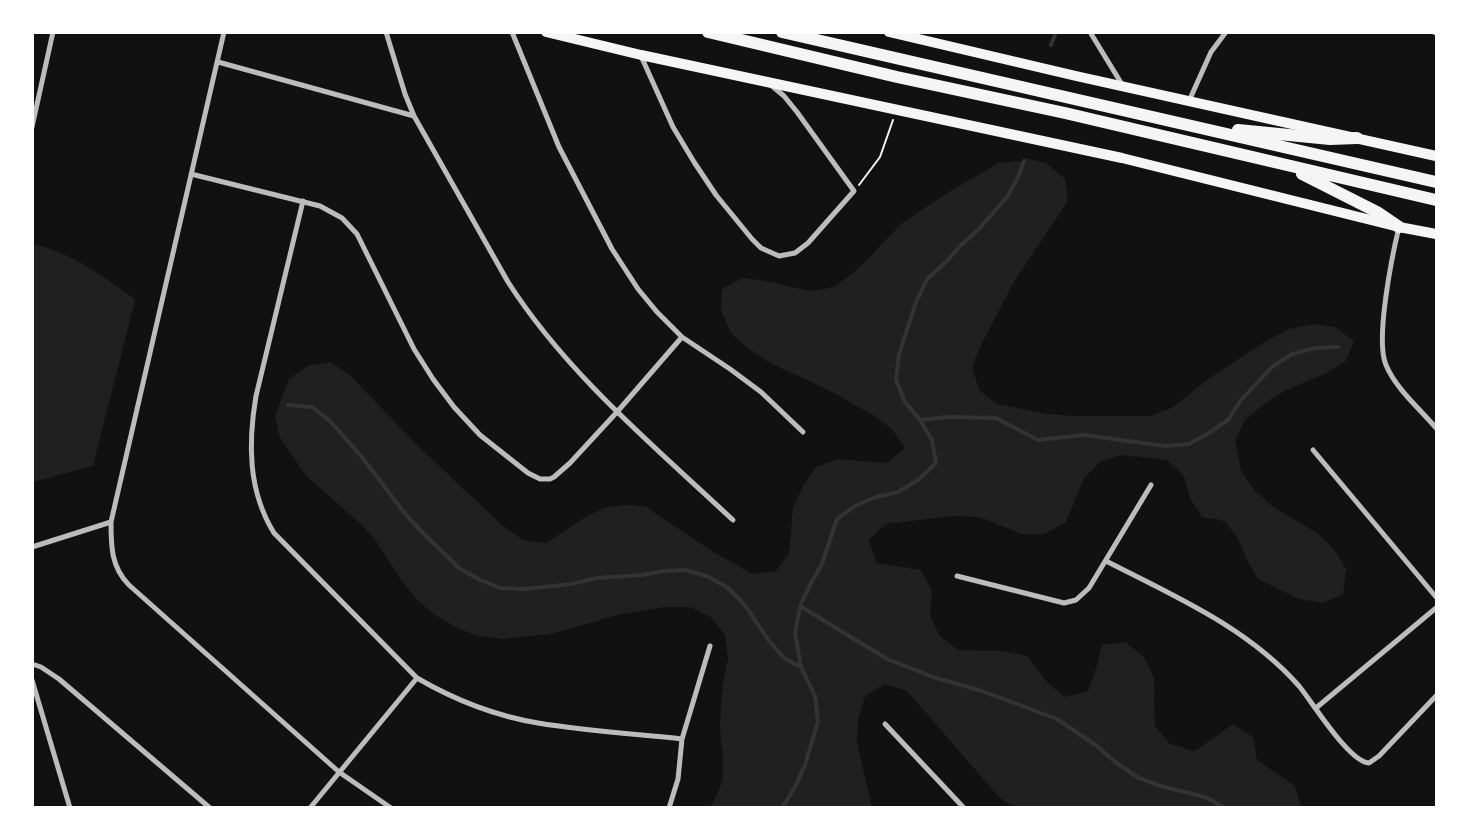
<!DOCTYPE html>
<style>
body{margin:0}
#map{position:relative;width:1469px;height:840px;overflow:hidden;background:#111;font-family:Montserrat,sans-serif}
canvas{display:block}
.frame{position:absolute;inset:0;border:34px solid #fff;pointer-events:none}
</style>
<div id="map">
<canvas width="1469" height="840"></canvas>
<div class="frame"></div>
</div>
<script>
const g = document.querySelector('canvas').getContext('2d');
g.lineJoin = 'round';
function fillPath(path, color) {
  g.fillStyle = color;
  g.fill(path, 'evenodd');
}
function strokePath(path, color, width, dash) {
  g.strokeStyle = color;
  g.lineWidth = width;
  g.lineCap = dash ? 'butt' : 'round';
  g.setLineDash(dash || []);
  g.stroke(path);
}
fillPath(new Path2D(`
 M1024 158 1046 163 1065 179 1068 201 1015 280 982 343 972 367 979 390 997 404 1048 414 1073 416H1150L1172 408 1208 379 1268 340 1289 329 1312 324 1335 327 1354 341 1345 362 1324 374 1282 392 1263 405 1245 420 1235 440 1241 471 1255 491 1275 508 1317 533 1334 549 1346 569 1343 594 1323 603 1299 599 1258 579 1247 560 1238 539 1225 521 1202 517 1190 498 1184 476 1167 460 1121 455 1100 462 1084 478 1066 522 1044 534H1022L979 517 955 516 885 524 869 540 876 563 921 570 932 591 930 614 939 635 958 650 982 651H1004L1027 656 1047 682 1065 697 1088 691 1096 669 1102 645 1125 642 1144 657 1154 678 1155 726 1170 744 1195 751 1233 724 1253 737 1257 760 1295 786 1301 807H1014L999 797 907 691 885 684 865 696 858 720 857 743 872 807H709L714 801 723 780V757L720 728 721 706 723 683 728 659 725 635 711 617 690 607H665L621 614 551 634 502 639 477 636 453 626 434 614 417 600 402 581 376 541 362 525 307 477 280 438 275 416 289 379 308 366 331 362 351 376 416 444 503 526 523 540 546 543 584 518 604 508 627 505 646 507 710 550 753 574 776 571 789 553 793 508 803 486 816 467 838 459 887 463 905 448 892 429 874 416 834 393 769 362 749 349 731 333 721 311 722 289 742 278 765 281 811 291 834 287 853 273 869 258 900 225 918 212 957 187 999 163 1021 161Z
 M33 244C67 251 108 278 135 300L93 466 33 482Z`), '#202020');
strokePath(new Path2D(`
 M1051 45 1056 32
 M288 405 312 407 330 421 362 457 406 515 424 534 459 568 480 580 500 588 525 589 572 584 596 578 642 575 663 571 686 570 709 577 728 588 744 604 769 641 784 658 801 667
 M920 420 948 417 996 418 1038 440 1084 435 1165 446 1189 444 1209 433 1228 420 1241 400 1272 367 1292 354 1315 348 1338 347
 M800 606 887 659 933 677 982 691 1057 719 1097 746 1115 762 1139 778 1161 786 1208 798 1224 808
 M782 808 795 787 805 765 818 721 815 696 801 667 795 633 800 606 810 585 822 564 837 519 855 506 876 497 898 492 918 480 936 463 932 440 920 420 905 402 896 380 899 354 916 302 927 279 945 263 960 246 978 230 1008 196 1019 175 1024 161`), '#333', 4);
strokePath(new Path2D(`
 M859 185 880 157 893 120`), '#f5f5f5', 2);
strokePath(new Path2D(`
 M224 32 111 522C111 546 111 567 129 585L339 772 391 808
 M386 32 405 94 414 116 508 282C567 374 653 445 733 520
 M512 32 559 147 612 249 638 289 657 312 682 337 730 369 761 392 803 432
 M1090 32 1123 86
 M1434 32 1436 33
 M641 56 673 127 694 162 716 195 752 239 761 248 779 256 795 253 808 243 854 191 797 112 784 96 772 86
 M218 62 414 116
 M1189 101 1211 52 1226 32
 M32 127 53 32
 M191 174 320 206 342 218 357 234 414 349 433 379 454 407 480 435 528 473 540 479H550L554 477 570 463 617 412 682 337
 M303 201 256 396C248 443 248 491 274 533L417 678C453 699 496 716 538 723 586 731 635 734 682 739
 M1399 227C1392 256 1375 340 1386 365 1396 389 1420 409 1436 428
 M1313 450 1436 597
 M32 547 111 522
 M1106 561C1174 596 1247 627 1299 686 1313 703 1349 762 1369 763L1379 756 1436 696
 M957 576 1064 603 1076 600 1089 588 1151 485
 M32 664 41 667 59 679 210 808
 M32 680 70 808
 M1316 708 1436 608
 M885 724 964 808
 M310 808 417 678
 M669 808 678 779 682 739 710 646`), '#bcbcbc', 5);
strokePath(new Path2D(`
 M546 32 641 55 1122 158 1399 227 1436 234
 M889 32 1076 76 1436 156`), '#f5f5f5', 10);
strokePath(new Path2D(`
 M708 32 897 77 1065 113 1436 200
 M782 32 1436 182
 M1238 130 1330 139 1357 138
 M1302 174 1377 212 1399 227`), '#f5f5f5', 12);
</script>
